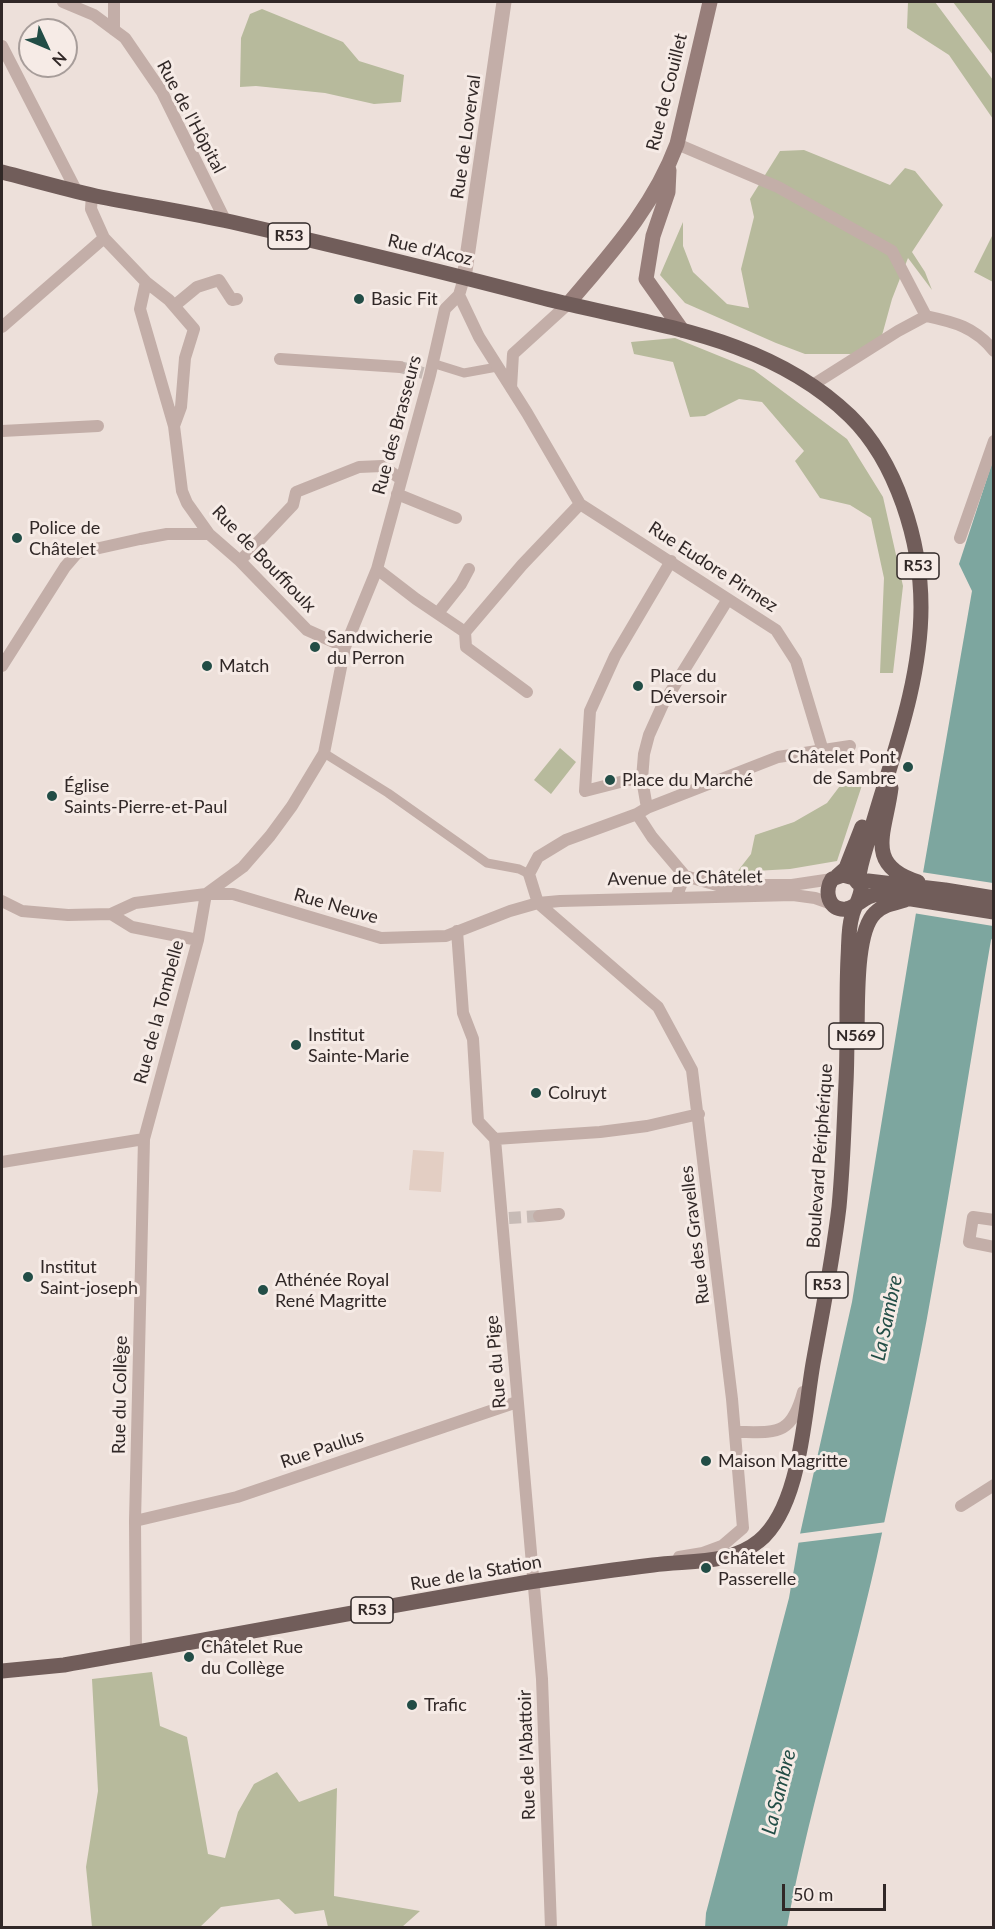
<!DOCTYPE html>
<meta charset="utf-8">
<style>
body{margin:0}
#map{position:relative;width:995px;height:1929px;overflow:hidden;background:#ede0da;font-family:Lato,sans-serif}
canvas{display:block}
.frame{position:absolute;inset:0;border:3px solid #312827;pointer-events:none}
.north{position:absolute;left:18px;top:18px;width:60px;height:60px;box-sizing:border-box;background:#f6ebe6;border:2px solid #a79d9a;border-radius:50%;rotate:134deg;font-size:16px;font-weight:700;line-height:24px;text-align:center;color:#312827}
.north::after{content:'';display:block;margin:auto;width:21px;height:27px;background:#224d46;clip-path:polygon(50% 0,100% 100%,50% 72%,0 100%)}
.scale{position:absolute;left:782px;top:1884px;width:104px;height:27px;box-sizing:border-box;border:3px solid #312827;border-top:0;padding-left:8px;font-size:18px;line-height:21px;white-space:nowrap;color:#312827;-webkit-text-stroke:4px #f6ebe6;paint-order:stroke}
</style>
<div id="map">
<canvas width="995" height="1929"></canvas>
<div class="frame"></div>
<div class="north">N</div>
<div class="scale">50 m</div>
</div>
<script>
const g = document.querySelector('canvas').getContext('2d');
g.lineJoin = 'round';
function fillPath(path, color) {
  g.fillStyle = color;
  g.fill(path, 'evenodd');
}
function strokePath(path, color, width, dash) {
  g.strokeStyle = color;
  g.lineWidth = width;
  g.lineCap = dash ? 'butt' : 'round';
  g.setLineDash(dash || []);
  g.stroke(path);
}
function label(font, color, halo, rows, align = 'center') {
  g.font = font + ' Lato,sans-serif';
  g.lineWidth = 6;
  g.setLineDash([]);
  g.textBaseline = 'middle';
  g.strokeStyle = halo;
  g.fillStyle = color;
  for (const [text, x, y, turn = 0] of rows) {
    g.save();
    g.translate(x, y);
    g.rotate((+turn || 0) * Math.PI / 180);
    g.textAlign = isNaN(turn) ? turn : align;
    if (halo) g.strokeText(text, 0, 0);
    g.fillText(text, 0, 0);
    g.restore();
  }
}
fillPath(new Path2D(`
 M908 2H935L993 80V119L949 55 907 28Z
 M953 2H993V55Z
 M262 9 343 42 359 61 404 75 401 102 374 104 325 93 256 86 240 87 241 38 250 14Z
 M804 150 890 185 905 168 915 171 943 205 912 252 925 272 932 290 908 258 892 299 881 339 860 354H805L776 343 685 303 660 275 683 222V246L693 272 727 304 749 308 741 269 754 217 750 199 780 151Z
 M993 234V282L974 272Z
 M675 338 754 370 847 439 883 497 903 586 893 673H880L884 578 871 518 850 505 820 498 795 461 804 451 762 402 739 399 705 416 690 417 673 362 634 354 631 342Z
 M560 748 576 762 551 794 534 780Z
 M866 773 837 861 790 869 737 872 751 854 755 835 794 822 827 803 849 774Z
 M152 1672 160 1726 187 1737 208 1854 225 1858 238 1812 254 1784 277 1772 299 1802 337 1788 334 1896 420 1911 402 1927H328L324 1910 295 1914 279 1899 221 1907 200 1927H92L86 1867 98 1791 92 1679Z`), '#b7ba9c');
fillPath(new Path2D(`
 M413 1150 444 1152 441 1192 409 1190Z`), '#e3cec3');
fillPath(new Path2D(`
 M993 460V937L991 940C971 1057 953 1174 932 1290 918 1372 899 1453 882 1533 854 1666 812 1794 787 1927L705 1928 706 1913 789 1598 800 1534 852 1302 916 913 972 591 959 564Z`), '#7da69f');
fillPath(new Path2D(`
 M921 872 993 883V926L913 913Z
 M887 1522 886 1532 796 1543 797 1534Z`), '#ede0da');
strokePath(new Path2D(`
 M400 367 423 373
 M509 1218 539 1216`), '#c7bbb6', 12, [12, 6]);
strokePath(new Path2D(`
 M432 363 464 373 497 367
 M324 753 388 793 487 863 519 869 529 874`), '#c3aea8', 9);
strokePath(new Path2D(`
 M63 2 94 15 125 38 162 92 225 220
 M114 2V30
 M2 46 77 192
 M677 144 778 187 892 251 926 316C954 322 975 327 994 351
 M92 195 91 209 104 238 146 282 140 309 174 426
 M464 278 459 295 479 337 527 413 580 504 776 630 796 661 823 751
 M146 282 169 300 194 329 185 358 181 407 174 426 182 491 187 503 209 534 240 561 307 630 345 647
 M174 306 197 287 219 280 232 300 237 299
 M2 327 104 238
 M280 359 400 367
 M811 386 898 331 926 316
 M511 388 513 354 568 304
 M2 431 98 426
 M397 494 456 518
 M960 538 994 441
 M240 561 293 505 296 492 359 467 382 466 401 479
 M377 569 416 599 465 632
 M438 613 461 584 469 569
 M465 632 522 565 580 504
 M465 632 466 647 527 692
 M2 666 65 567 77 553 140 539 167 534H209
 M642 779 628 780 585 791 590 711 615 656 671 561
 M647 808 642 779 644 754 649 735 663 704 728 599
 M637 814 652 837 685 876 676 897
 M685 876 717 885H792L832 879
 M206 894 243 867 270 836 292 806 324 753 345 647 377 569 430 375 445 309 459 295
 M2 901 22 911 68 915 111 914 135 903 206 894H233L381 938 446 936 510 911 538 903 560 901 793 895 815 898 832 904
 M538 903 658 1007 692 1070 732 1399 743 1528 722 1546 703 1553 679 1557
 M538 903 529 874 538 857 566 840 637 814 647 808 778 757 850 746
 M111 914 132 927 198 940
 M457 931 463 1013 473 1039 478 1121 495 1139
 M495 1139 542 1679 551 1928
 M495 1139 600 1132 647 1126 699 1114
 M2 1162 144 1139
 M539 1216 559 1214
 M994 1220 973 1217 969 1242 994 1247
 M735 1432C776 1432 791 1437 803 1392
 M961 1506 994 1485
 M135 1521 237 1497 517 1402
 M136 1652 135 1521 144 1139 198 940 206 894`), '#c3aea8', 12);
strokePath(new Path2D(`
 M464 278 504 2`), '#c3aea8', 15);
strokePath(new Path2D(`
 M669 170 668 192 653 236 646 279 682 330
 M568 304C611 253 653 208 677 144L710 2`), '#977e7a', 15);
strokePath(new Path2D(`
 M2 172C33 180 64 189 96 196 141 205 187 212 232 222 336 246 440 271 543 298 650 325 766 335 850 416 897 462 921 542 921 607 921 685 890 762 869 837 866 849 860 864 859 877 859 882 861 886 861 890 860 899 854 907 852 916 848 929 849 944 848 958 846 999 848 1041 846 1083 844 1124 843 1166 839 1207 833 1258 823 1308 814 1358 804 1410 802 1506 759 1541 730 1565 689 1560 653 1565 612 1570 570 1576 529 1582 374 1608 219 1638 64 1665L2 1671
 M891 788C886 831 863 865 918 882
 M837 876 846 868 862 827
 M994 898 945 890 868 881 858 883 854 878 843 875 832 879C824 891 828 911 846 909 859 907 863 895 880 894L994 912
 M857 1032C858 1003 855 932 875 913 883 905 894 903 905 900`), '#715d5a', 15);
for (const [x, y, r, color] of [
 [359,299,6,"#224d46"],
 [17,538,6,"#224d46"],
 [315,647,6,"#224d46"],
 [207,666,6,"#224d46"],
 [638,686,6,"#224d46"],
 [908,767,6,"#224d46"],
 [610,780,6,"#224d46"],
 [52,796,6,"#224d46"],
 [296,1045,6,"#224d46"],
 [536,1093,6,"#224d46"],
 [28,1277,6,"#224d46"],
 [263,1290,6,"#224d46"],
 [706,1461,6,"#224d46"],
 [706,1568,6,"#224d46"],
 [189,1657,6,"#224d46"],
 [412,1705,6,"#224d46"]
]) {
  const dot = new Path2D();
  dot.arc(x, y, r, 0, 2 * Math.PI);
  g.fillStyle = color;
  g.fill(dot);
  strokePath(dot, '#f6ebe6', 2);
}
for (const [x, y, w] of [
 [289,236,42],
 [918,566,42],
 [856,1036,54],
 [827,1285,42],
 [372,1610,42]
]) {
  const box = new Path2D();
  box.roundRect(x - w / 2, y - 13, w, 26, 4.5);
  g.fillStyle = '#f6ebe6';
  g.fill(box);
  strokePath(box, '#312827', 1.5);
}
label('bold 16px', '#312827', null, [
 ["R53",289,236],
 ["R53",918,566],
 ["N569",856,1036],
 ["R53",827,1285],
 ["R53",372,1610]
]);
label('18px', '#312827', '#f6ebe6', [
 ["Rue de Couillet",667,92,-76],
 ["Rue de l'Hôpital",191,117,62],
 ["Rue de Loverval",466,137,-82],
 ["Rue d'Acoz",430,250,13],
 ["Rue des Brasseurs",397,425,-75],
 ["Rue de Bouffioulx",264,559,46],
 ["Rue Eudore Pirmez",713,567,33],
 ["Avenue de Châtelet",685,878,-1],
 ["Rue Neuve",336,906,16],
 ["Rue de la Tombelle",159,1012,-75],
 ["Boulevard Périphérique",820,1156,-86],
 ["Rue des Gravelles",695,1235,-97],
 ["Rue du Pige",496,1362,-95],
 ["Rue du Collège",120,1395,-89],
 ["Rue Paulus",322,1449,-19],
 ["Rue de la Station",476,1573,-10],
 ["Rue de l'Abattoir",527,1755,-92]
]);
label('18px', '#312827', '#f6ebe6', [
 ["Basic Fit",371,299],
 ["Police de",29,528],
 ["Châtelet",29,549],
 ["Sandwicherie",327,637],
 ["du Perron",327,658],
 ["Match",219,666],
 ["Place du",650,676],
 ["Déversoir",650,697],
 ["Châtelet Pont",896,757,"right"],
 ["de Sambre",896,778,"right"],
 ["Place du Marché",622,780],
 ["Église",64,786],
 ["Saints-Pierre-et-Paul",64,807],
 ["Institut",308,1035],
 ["Sainte-Marie",308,1056],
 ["Colruyt",548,1093],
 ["Institut",40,1267],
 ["Saint-joseph",40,1288],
 ["Athénée Royal",275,1280],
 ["René Magritte",275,1301],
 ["Maison Magritte",718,1461],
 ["Châtelet",718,1558],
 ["Passerelle",718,1579],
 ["Châtelet Rue",201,1647],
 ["du Collège",201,1668],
 ["Trafic",424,1705]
], 'left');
label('italic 20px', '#224d46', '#f6ebe6', [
 ["La Sambre",887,1318,-78],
 ["La Sambre",779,1792,-76]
]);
</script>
